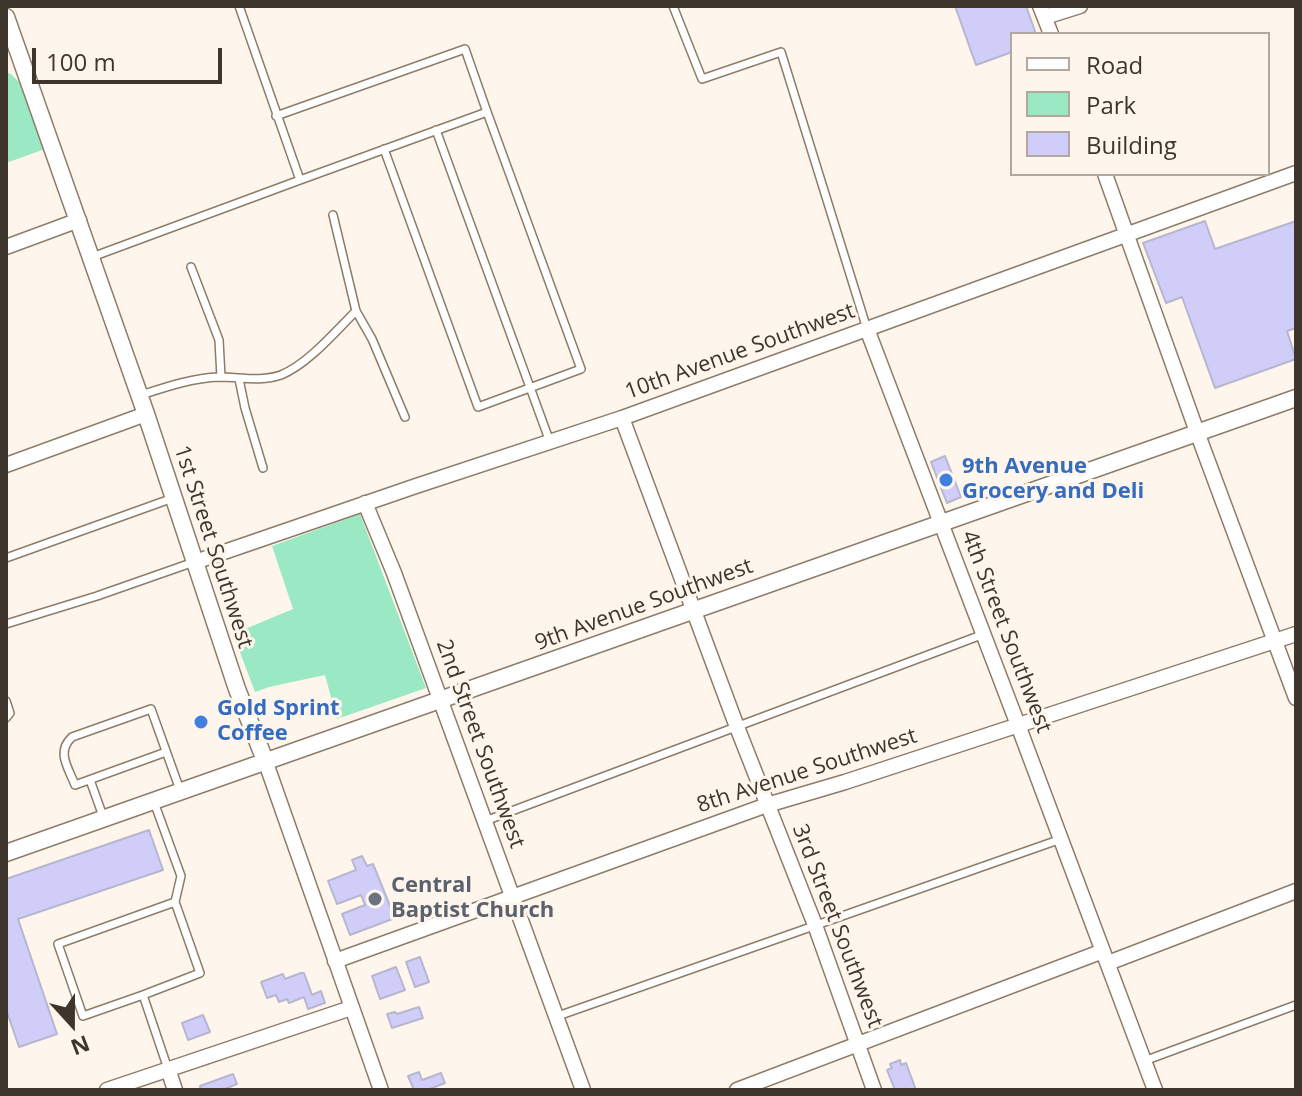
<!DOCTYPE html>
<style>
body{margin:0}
#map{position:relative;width:1302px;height:1096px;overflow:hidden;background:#fef6ed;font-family:"Open Sans",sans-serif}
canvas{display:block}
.frame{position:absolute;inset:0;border:8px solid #3e362d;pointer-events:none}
.legend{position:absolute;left:1010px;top:32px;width:260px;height:144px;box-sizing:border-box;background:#fef6ed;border:2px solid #b1a9a0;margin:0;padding:10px 14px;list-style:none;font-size:24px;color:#3e362d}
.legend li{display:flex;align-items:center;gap:16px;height:40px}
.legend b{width:40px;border:2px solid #b1a9a0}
.north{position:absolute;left:32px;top:984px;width:80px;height:80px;-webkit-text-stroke:6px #fef6ed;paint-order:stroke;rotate:159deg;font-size:22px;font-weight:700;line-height:32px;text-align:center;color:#3e362d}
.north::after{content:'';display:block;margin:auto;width:28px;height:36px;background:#3e362d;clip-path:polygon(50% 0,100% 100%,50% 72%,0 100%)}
.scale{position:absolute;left:32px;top:48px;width:190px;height:36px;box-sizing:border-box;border:4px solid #3e362d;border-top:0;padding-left:10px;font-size:24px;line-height:28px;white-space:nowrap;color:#3e362d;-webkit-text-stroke:6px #fef6ed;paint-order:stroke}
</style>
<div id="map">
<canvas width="1302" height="1096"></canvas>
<div class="frame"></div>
<ul class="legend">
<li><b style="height:10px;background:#fff"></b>Road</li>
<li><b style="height:22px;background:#9be8c4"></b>Park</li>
<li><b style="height:22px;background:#d0cef8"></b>Building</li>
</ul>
<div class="north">N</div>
<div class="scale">100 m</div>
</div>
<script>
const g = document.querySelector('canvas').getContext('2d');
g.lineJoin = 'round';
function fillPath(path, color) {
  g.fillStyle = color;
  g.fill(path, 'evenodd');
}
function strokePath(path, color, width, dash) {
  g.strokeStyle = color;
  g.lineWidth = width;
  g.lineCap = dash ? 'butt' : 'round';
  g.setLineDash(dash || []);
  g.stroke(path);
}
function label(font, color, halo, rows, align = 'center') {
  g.font = font + ' "Open Sans",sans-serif';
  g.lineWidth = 6;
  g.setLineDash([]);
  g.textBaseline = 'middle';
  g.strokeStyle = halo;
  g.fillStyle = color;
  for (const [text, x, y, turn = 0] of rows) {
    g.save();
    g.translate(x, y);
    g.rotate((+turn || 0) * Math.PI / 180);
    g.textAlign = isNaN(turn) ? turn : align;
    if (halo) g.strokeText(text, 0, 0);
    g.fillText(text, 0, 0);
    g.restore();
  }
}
fillPath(new Path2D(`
 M6 72 11 74 19 82 45 149 6 163Z
 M360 514 426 688 337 719 325 675 269 687 255 692 233 634 293 609 272 546Z`), '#9be8c4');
const building = new Path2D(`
 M955 6H1026L1036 34H1012V52L976 65Z
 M1205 221 1215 249 1296 221V328L1287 331 1296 359 1215 388 1182 297 1166 303 1143 243Z
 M945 456 961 497 947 503 931 462Z
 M149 830 163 870 18 919 57 1034 19 1047 6 1009V879Z
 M362 856 367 866 373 864 395 918 350 935 342 914 365 905 361 895 337 904 328 881 356 870 352 860Z
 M420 957 429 982 415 987 406 962Z
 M396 967 405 990 380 999 372 976Z
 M301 973H304L312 995 321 991 325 1003 308 1009 304 997 289 1003 287 999 279 1002 276 995 267 998 261 982 283 974 285 979Z
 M419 1007 423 1018 392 1028 387 1014 395 1012 397 1014Z
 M203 1015 210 1032 188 1040 182 1023Z
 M900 1060 901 1065 906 1063 916 1090H895L887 1070 892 1068 890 1064Z
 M419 1072 422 1080 441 1073 445 1083 427 1090H414L408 1076Z
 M233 1074 237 1084 222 1090H201L200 1086Z`);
fillPath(building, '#d0cef8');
strokePath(building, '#b7b6d0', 2);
const service = new Path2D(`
 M239 6 300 180 487 112 465 49 276 116
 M673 6 702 79 781 52 867 329
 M436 130 550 442
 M384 149 478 407 581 369 487 112
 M333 215 356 311 372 339 405 417
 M92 257 300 180
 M191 267 219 340 221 377
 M239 379 245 408 263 468
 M141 395C166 387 192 378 219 377 240 377 261 382 281 375 308 364 335 332 356 311
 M6 558 173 498
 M6 624 97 596 194 562
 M6 701 10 713 6 718
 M166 752 75 785C68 767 56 752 72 737L151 709 180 790
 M90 780 104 819
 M154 802 181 876 175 902
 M485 821 984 634
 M143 995 83 1016 58 944 175 902 200 973 143 995 168 1069
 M555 1017 1061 839
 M1144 1061 1296 1005`);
const minor = new Path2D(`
 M1040 6 1051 34
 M1045 17 1080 6
 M1105 174 1197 432 1296 698
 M6 247 79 220
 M867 329 1018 725 1155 1090
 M622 418 737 727 815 925 874 1090
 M6 465 146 414
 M365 503 394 573 583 1090
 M195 562 416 486 622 418 1296 173
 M266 763 381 1090
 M335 961 767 805 845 782 1296 634
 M1108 963 1296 891
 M168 1069 175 1090
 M107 1090 351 1008
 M737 1090 1103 951`);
const tertiary = new Path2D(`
 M6 17 146 414 237 689 266 763
 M6 853 1296 398`);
strokePath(service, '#8d7c67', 10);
strokePath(minor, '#8d7c67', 17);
strokePath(tertiary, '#8d7c67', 19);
strokePath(service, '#fff', 7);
strokePath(minor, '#fff', 14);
strokePath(tertiary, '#fff', 16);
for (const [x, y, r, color] of [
 [946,480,8,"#3f7fe0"],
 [201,722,8,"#3f7fe0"],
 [375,899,8,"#6b7280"]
]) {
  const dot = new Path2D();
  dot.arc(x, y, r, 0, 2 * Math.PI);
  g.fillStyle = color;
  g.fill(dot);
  strokePath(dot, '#fef6ed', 3);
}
label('22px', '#3e362d', '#fef6ed', [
 ["10th Avenue Southwest",740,352,-20],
 ["1st Street Southwest",213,547,72],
 ["9th Avenue Southwest",644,605,-20],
 ["4th Street Southwest",1006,632,69],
 ["2nd Street Southwest",480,744,70],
 ["8th Avenue Southwest",807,771,-18],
 ["3rd Street Southwest",837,926,69]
]);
label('bold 22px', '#366cbe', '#fef6ed', [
 ["9th Avenue",962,467],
 ["Grocery and Deli",962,492],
 ["Gold Sprint",217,709],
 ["Coffee",217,734]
], 'left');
label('bold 22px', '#5b616d', '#fef6ed', [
 ["Central",391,886],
 ["Baptist Church",391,911]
], 'left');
</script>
